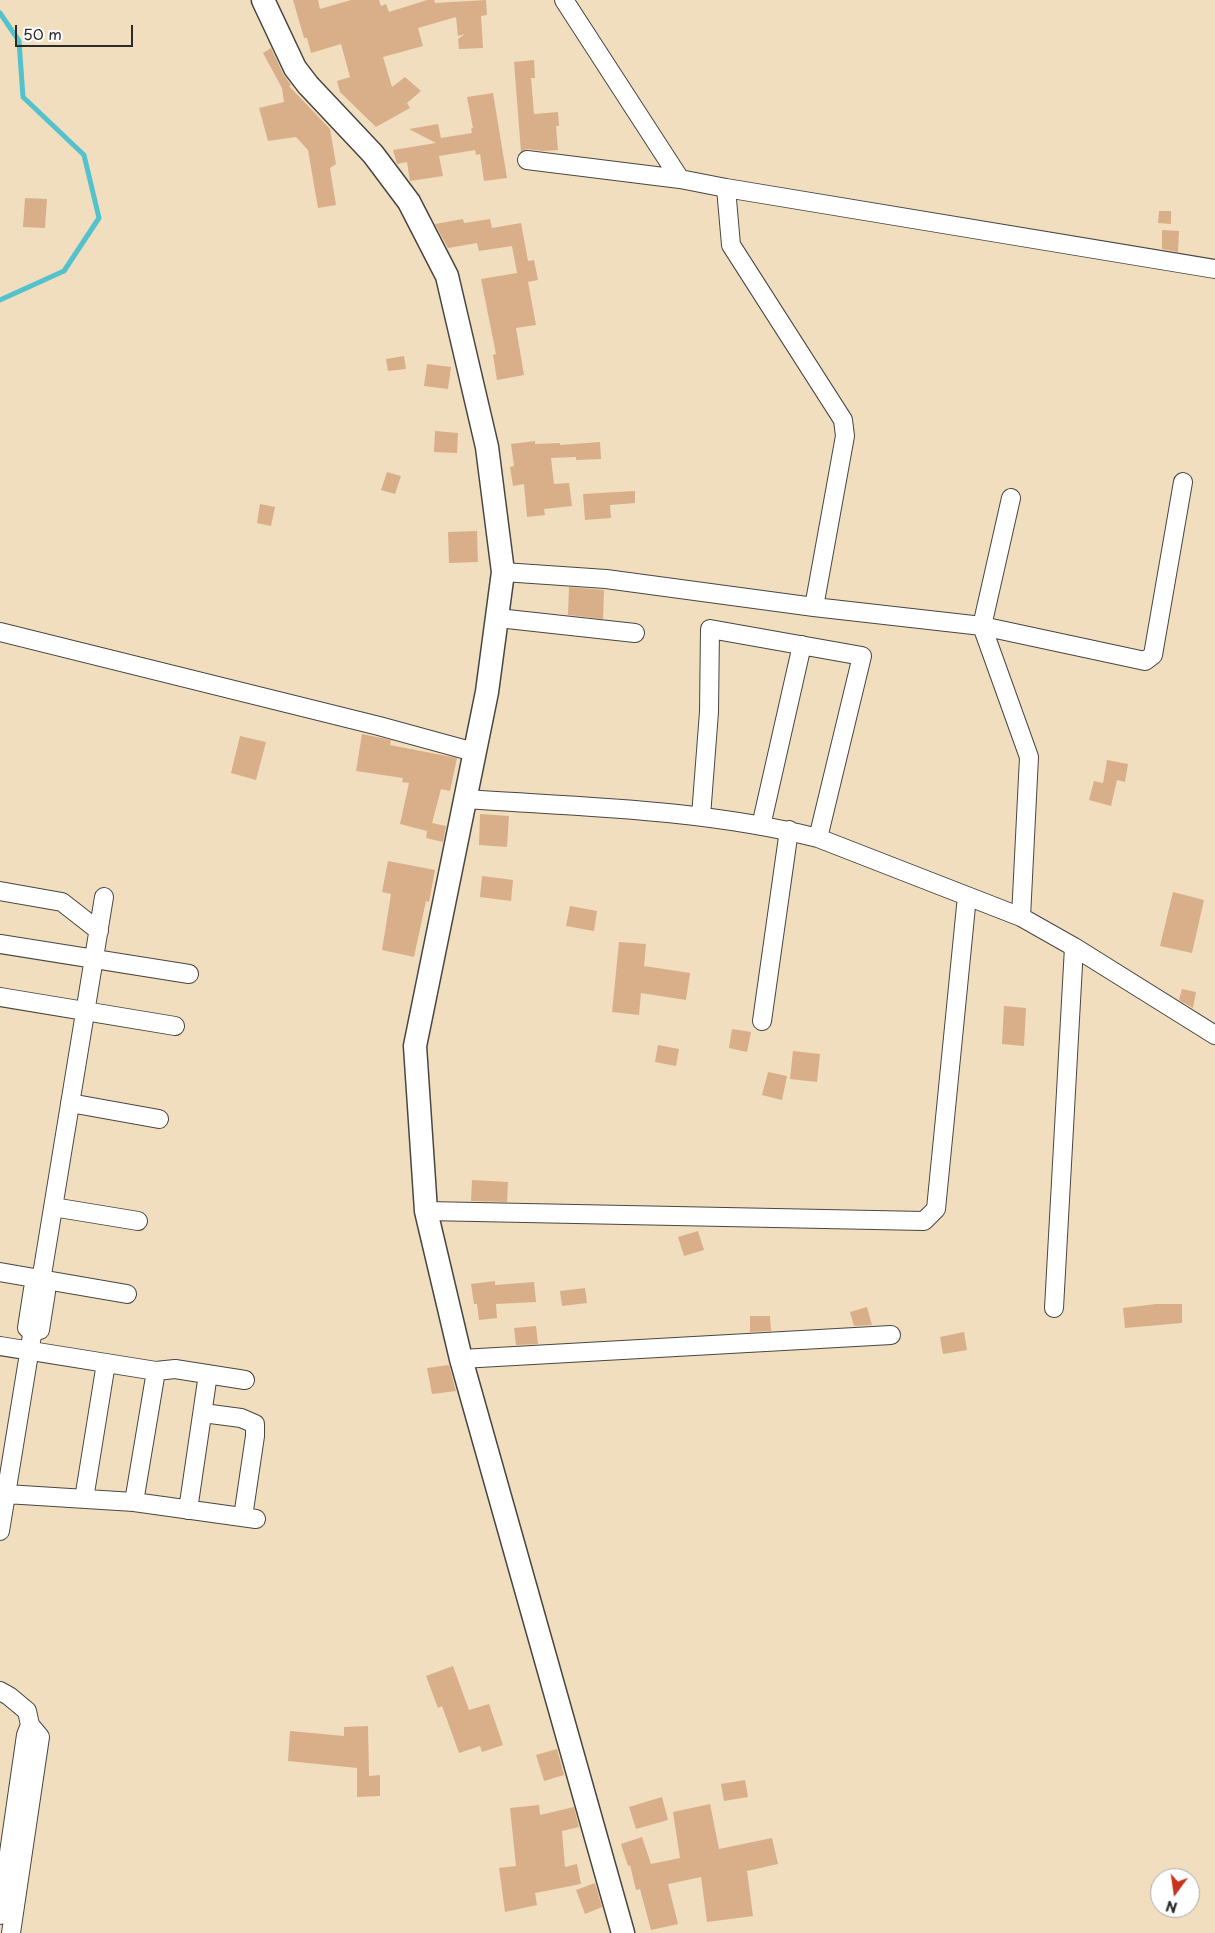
<!DOCTYPE html>
<style>
body{margin:0}
#map{position:relative;width:1215px;height:1933px;overflow:hidden;background:#f1debf;font-family:"Playpen Sans",sans-serif}
canvas{display:block}
.north{position:absolute;left:1150px;top:1868px;width:50px;height:50px;box-sizing:border-box;background:#fff;border:1px solid #aaa;border-radius:50%;rotate:194deg;font-size:14px;font-weight:700;line-height:20px;text-align:center;color:#2b2b2b}
.north::after{content:'';display:block;margin:auto;width:18px;height:22px;background:#c8321e;clip-path:polygon(50% 0,100% 100%,50% 72%,0 100%)}
.scale{position:absolute;left:15px;top:25px;width:118px;height:22px;box-sizing:border-box;border:2px solid #2b2b2b;border-top:0;padding-left:6px;font-size:15px;line-height:18px;white-space:nowrap;color:#2b2b2b;-webkit-text-stroke:4px #fff;paint-order:stroke}
</style>
<div id="map">
<canvas width="1215" height="1933"></canvas>
<div class="north">N</div>
<div class="scale">50 m</div>
</div>
<script>
const g = document.querySelector('canvas').getContext('2d');
g.lineJoin = 'round';
function strokePath(path, color, width, dash) {
  g.strokeStyle = color;
  g.lineWidth = width;
  g.lineCap = dash ? 'butt' : 'round';
  g.setLineDash(dash || []);
  g.stroke(path);
}
function fillPath(path, color) {
  g.fillStyle = color;
  g.fill(path, 'evenodd');
}
strokePath(new Path2D(`
 M0 13 19 41 23 97 84 155 99 218 64 271 0 300`), '#54c2cc', 5);
fillPath(new Path2D(`
 M293 0H318L320 9 351 0H379L381 6 386 4 389 12 427 0H434L435 3 486 0 487 15 481 16 483 48 459 49 458 39 465 34 458 36 456 17 418 28 423 46 383 57 392 87 405 77 421 91 407 103 410 108 376 127 340 92 337 81 350 77 341 44 311 53 307 38H304Z
 M271 48 283 74 291 85 289 86 330 129 336 164 330 168 336 205 318 208 308 150 296 137 268 141 259 108 284 102 282 88 263 53Z
 M534 60 535 78H531L534 114 558 112 559 126H556L558 150 543 151 528 149 521 152 514 62Z
 M493 93 507 178 484 181 480 154 476 155 475 150 439 156 443 176 410 181 407 162 397 164 393 150 436 143 409 129 438 124 441 138 472 133 471 129 473 128 467 97Z
 M25 198 47 199 45 228 23 227Z
 M1159 211H1171V224L1158 223Z
 M463 219 464 223 490 219 492 228 521 223 528 261 534 260 538 280 528 282 536 325 516 328 524 375 497 380 493 355 496 354 481 279 517 273 512 246 479 251 477 243 448 248 435 224Z
 M1162 230 1179 231 1178 252 1162 249Z
 M404 356 406 369 388 371 386 359Z
 M427 364 451 367 448 389 424 386Z
 M435 431 458 433 457 453 434 452Z
 M535 441V444L560 443V445L600 442 601 459 576 460V457L551 458 554 484 569 483 572 506 544 509 545 515 527 517 524 484 513 486 510 467 514 466 511 444Z
 M387 472 401 476 395 494 381 490Z
 M635 491V503L610 505 611 518 585 520 583 494Z
 M260 504 275 507 271 526 257 523Z
 M477 531 478 562 449 563 448 532Z
 M569 587 604 590 603 619 568 615Z
 M362 734 391 740 390 745 457 758 450 791 441 789 432 823 446 826 443 842 426 838 427 831 400 824 409 783 402 782 403 778 356 771Z
 M240 736 266 742 256 780 231 773Z
 M1107 760 1128 764 1125 782 1117 780 1111 806 1089 800 1094 781 1103 783Z
 M480 814 509 816 507 847 479 845Z
 M388 861 435 870 429 902 426 901 414 957 382 950 391 894 382 892Z
 M482 876 513 880 511 901 480 897Z
 M1173 892 1204 900 1192 953 1160 946Z
 M570 906 597 911 594 931 566 926Z
 M619 942 646 944 644 966 690 973 686 1000 641 993 639 1015 612 1012Z
 M1182 989 1196 992 1193 1008 1179 1000Z
 M1004 1006 1026 1008 1024 1046 1002 1044Z
 M732 1029 751 1032 747 1052 729 1048Z
 M658 1045 679 1049 676 1066 655 1062Z
 M793 1051 820 1054 817 1082 790 1079Z
 M768 1072 787 1076 782 1100 762 1095Z
 M472 1180 508 1182 507 1202 471 1201Z
 M698 1231 704 1250 684 1256 678 1237Z
 M495 1281V1285L534 1282 536 1302 496 1304 497 1318 479 1320 477 1304H474L471 1284Z
 M585 1288 587 1303 562 1306 560 1291Z
 M1156 1304H1182V1323L1125 1328 1123 1308Z
 M867 1307 872 1325 854 1326 850 1312Z
 M750 1316H770L771 1331 750 1332Z
 M536 1326 538 1344 516 1345 514 1328Z
 M964 1332 967 1350 943 1354 940 1337Z
 M449 1365 456 1391 432 1394 427 1368Z
 M453 1666 469 1710 489 1704 503 1745 482 1752 480 1746 459 1753 442 1706 438 1708 426 1676Z
 M368 1726 369 1776 380 1775V1796L357 1797V1768L288 1761 290 1731 344 1736V1727Z
 M557 1749 564 1775 544 1781 536 1755Z
 M745 1780 748 1797 724 1801 721 1784Z
 M662 1797 668 1820 636 1829 629 1807Z
 M710 1804 719 1849 772 1838 778 1864 747 1871 753 1916 707 1922 701 1877 668 1884 678 1924 651 1930 640 1889 636 1890 630 1865 628 1866 621 1844 642 1837 651 1864 680 1858 673 1812Z
 M539 1805 540 1815 574 1807 579 1827 562 1831 565 1867 577 1864 581 1884 535 1893 537 1905 505 1912 499 1868 516 1866 510 1808Z
 M595 1883 602 1907 585 1914 576 1890Z`), '#d8af88');
const minor = new Path2D(`
 M564 0 680 179
 M527 160 680 179 726 188 731 245 843 420 845 436 814 607
 M726 188 1215 269
 M1011 498 982 626 1145 661 1153 655 1183 482
 M503 572 606 579 814 607 982 626 1029 757 1021 917
 M498 618 635 633
 M0 632 379 726 474 752
 M465 799C583 807 703 809 818 838L1021 917 1074 947 1215 1035
 M701 816 709 712 710 629 862 656 818 838
 M761 826 802 645
 M0 891 62 902 99 931
 M0 944 189 974
 M0 997 175 1026
 M762 1021 789 830
 M70 1103 159 1119
 M53 1207 138 1221
 M426 1211 924 1221 936 1209 967 896
 M0 1272 127 1294
 M40 1287 104 897
 M40 1287 46 1292 40 1330 27 1328 33 1289Z
 M1054 1308 1074 947
 M0 1346 156 1371 175 1369 245 1380
 M461 1359 891 1335
 M203 1413 241 1418 255 1424V1436L243 1517
 M6 1494 134 1502 256 1519
 M84 1499 106 1363
 M134 1502 156 1371
 M188 1510 208 1374
 M0 1531 33 1329
 M0 1691 9 1696 27 1711 30 1725 40 1737 11 1933
 M0 1915 26 1735 30 1725`);
const tertiary = new Path2D(`
 M263 0 295 68 308 85 373 154 409 202 447 276 487 447 503 572 487 692 415 1046 426 1211 461 1359 623 1933`);
strokePath(minor, '#494641', 20);
strokePath(tertiary, '#494641', 25);
strokePath(minor, '#fff', 18);
strokePath(tertiary, '#fff', 22);
</script>
